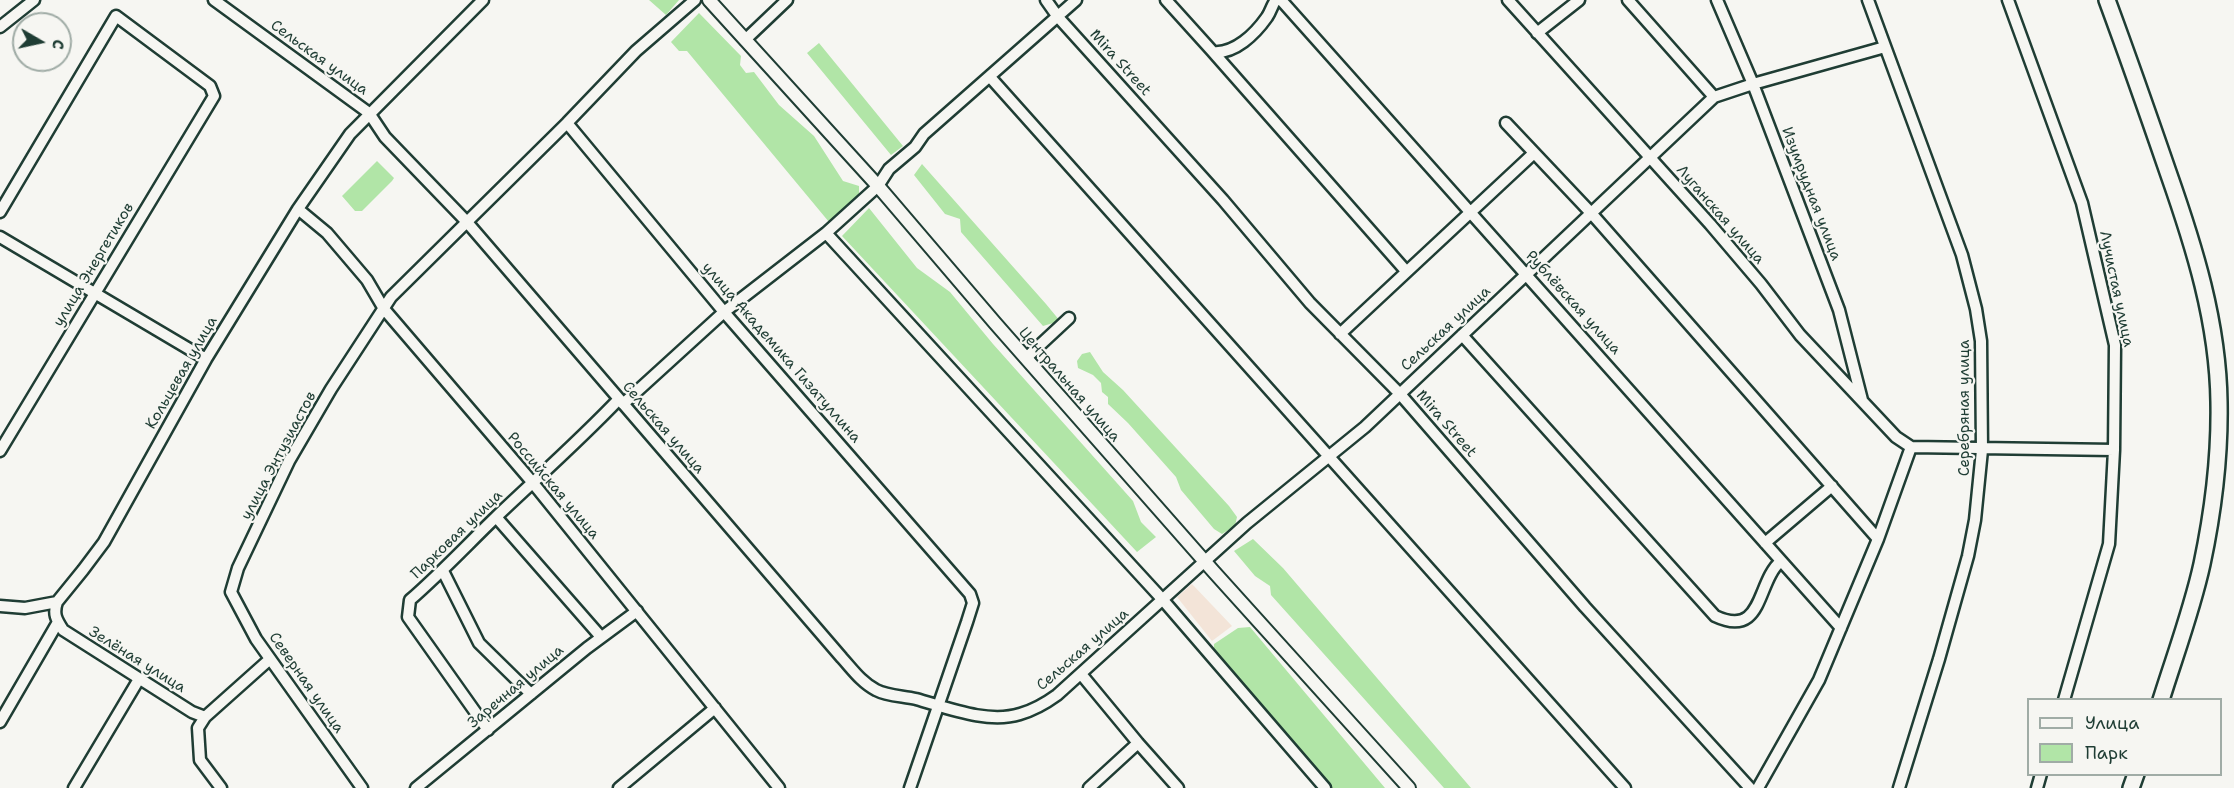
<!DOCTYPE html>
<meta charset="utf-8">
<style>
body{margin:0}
#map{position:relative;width:2234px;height:788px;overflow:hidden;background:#f6f6f2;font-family:"Shantell Sans",sans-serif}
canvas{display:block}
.legend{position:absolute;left:2027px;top:698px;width:195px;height:78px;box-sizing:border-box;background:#f6f6f2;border:2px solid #a0aca6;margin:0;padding:8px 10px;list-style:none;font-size:18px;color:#1f3d34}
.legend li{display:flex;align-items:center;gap:12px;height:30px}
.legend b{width:30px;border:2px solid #a0aca6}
.north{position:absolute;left:12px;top:12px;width:60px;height:60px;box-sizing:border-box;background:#f6f6f2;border:2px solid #a0aca6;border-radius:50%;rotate:99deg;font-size:16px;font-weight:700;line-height:24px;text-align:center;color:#1f3d34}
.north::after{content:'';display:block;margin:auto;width:21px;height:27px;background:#1f3d34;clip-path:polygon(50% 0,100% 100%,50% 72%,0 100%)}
</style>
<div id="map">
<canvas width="2234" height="788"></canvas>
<ul class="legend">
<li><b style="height:8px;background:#f6f6f2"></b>Улица</li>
<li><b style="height:16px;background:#b1e5a7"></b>Парк</li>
</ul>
<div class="north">С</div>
</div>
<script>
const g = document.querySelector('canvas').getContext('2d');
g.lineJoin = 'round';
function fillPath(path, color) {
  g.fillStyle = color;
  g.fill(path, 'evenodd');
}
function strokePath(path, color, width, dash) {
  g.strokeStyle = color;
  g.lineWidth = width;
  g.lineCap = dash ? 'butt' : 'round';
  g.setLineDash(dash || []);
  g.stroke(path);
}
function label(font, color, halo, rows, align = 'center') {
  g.font = font + ' "Shantell Sans",sans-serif';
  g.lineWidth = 4.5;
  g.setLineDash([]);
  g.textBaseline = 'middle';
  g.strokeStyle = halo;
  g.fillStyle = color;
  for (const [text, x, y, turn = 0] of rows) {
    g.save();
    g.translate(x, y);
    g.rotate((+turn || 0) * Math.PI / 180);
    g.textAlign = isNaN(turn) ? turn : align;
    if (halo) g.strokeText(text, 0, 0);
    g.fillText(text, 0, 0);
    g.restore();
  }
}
fillPath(new Path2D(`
 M1192 584 1232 626 1212 641 1177 597Z`), '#f3e4d8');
fillPath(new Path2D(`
 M649 0H679L666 15Z
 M699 13 741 56 740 65 746 73 754 72 779 105 814 136 843 181 859 186V199L829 222 687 51H679L671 42Z
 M819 43 903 146 891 155 807 53Z
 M377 161 394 178 392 181 362 211H355L342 196Z
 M922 164 1046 304 1060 321 1043 326 961 232 960 219 945 214 914 175Z
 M869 208 917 268 950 292 993 344 1133 501 1141 522 1156 537 1137 552 842 236Z
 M1090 352 1103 372 1123 390 1229 506 1237 517 1235 526 1222 534 1214 529 1181 490 1176 477 1128 423 1108 404V397L1102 392 1101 383 1093 375 1078 368 1077 361 1082 354Z
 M1253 539 1283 568 1471 788H1444L1271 595 1270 586 1255 576 1234 551Z
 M1250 627 1385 788H1332L1214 651V644L1238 628Z`), '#b1e5a7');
const minor = new Path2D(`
 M214 0 369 113 385 137 466 221 842 658C852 669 862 683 876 690 887 696 903 696 916 699 948 708 988 724 1020 714 1034 710 1046 703 1057 695L1247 523 1365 427 1714 97 1753 84 1885 47
 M1046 0 1058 17 1223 200 1310 303 1400 394 1585 607 1750 788
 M1166 0 1213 52C1235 54 1255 34 1267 17 1271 11 1272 5 1276 0
 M1281 0 1841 628
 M1508 0 1710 224 1761 284 1800 335 1896 437 1911 447 2114 450
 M1628 0 1714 97
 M1717 0 1753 84 1839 310 1862 400
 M1868 0 1962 255 1976 309 1981 341 1982 450 1975 520 1968 556 1939 659 1899 788
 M2008 0 2082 203 2115 345 2114 450 2109 544 2064 700
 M0 27 34 0
 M1537 33 1579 0
 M745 40 787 0
 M1213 52 1406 271
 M990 77 1625 788
 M567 123 724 312 970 594 973 603 967 622 910 788
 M1506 123 1592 214 1878 539
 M298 209 327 233 367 280 384 309 533 483 779 788
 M0 212 116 16 210 86 214 96 0 451
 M826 233 1163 600 1325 788
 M0 237 206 359
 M1340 334 1534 153
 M1462 335 1715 616C1764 639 1756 582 1781 561
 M1026 358 1069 318
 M623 404 724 312 826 233 878 186 889 169 915 147 924 134 1076 0
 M496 517 601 637
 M1765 543 1832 486
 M443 571 479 643 531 694
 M57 602C53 614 56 619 63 630L192 712 205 717
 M0 606 25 608 57 602 83 570 104 542 206 359 298 209 350 134 483 0
 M1081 674 1138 743 1178 788
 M0 722 58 622
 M488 730 408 617 410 600C440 574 467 545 496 517 537 478 580 440 619 399
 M74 788 139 679
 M221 788 200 760 198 728 205 717 270 659
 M362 788 256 639 231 592 238 568 289 461 331 389 391 297 567 123 636 51 695 0
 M416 788 587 648 637 611
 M619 788 715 708
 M1089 788 1138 743
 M1758 788 1819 680 1878 539 1911 447
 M2037 788 2041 774`);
const tertiary = new Path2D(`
 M709 0 878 186 995 323 1214 572 1409 788`);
const secondary = new Path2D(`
 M2107 0C2128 57 2148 114 2168 172 2194 246 2218 322 2219 402 2220 456 2213 512 2202 564 2192 610 2175 655 2161 700
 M2131 788 2136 774`);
strokePath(minor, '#1f3d34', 15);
strokePath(tertiary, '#1f3d34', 16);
strokePath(secondary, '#1f3d34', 20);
strokePath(minor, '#f6f6f2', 10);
strokePath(tertiary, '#f6f6f2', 12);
strokePath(secondary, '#f6f6f2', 15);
label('15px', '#1f3d34', '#f6f6f2', [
 ["Сельская улица",319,58,36],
 ["Mira Street",1120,63,48],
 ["Изумрудная улица",1811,194,69],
 ["Луганская улица",1720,215,49],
 ["улица Энергетиков",94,265,-59],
 ["Лучистая улица",2116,289,78],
 ["Рублёвская улица",1573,303,48],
 ["Сельская улица",1446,329,-43],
 ["улица Академика Гизатуллина",781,353,49],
 ["Кольцевая улица",182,373,-60],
 ["Центральная улица",1069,385,49],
 ["Серебряная улица",1965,408,-90],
 ["Mira Street",1446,424,49],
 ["Сельская улица",663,428,49],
 ["улица Энтузиастов",279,456,-62],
 ["Российская улица",553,486,50],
 ["Парковая улица",457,535,-44],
 ["Сельская улица",1083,650,-41],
 ["Зелёная улица",137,660,32],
 ["Северная улица",306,683,55],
 ["Заречная улица",516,687,-40]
]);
</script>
